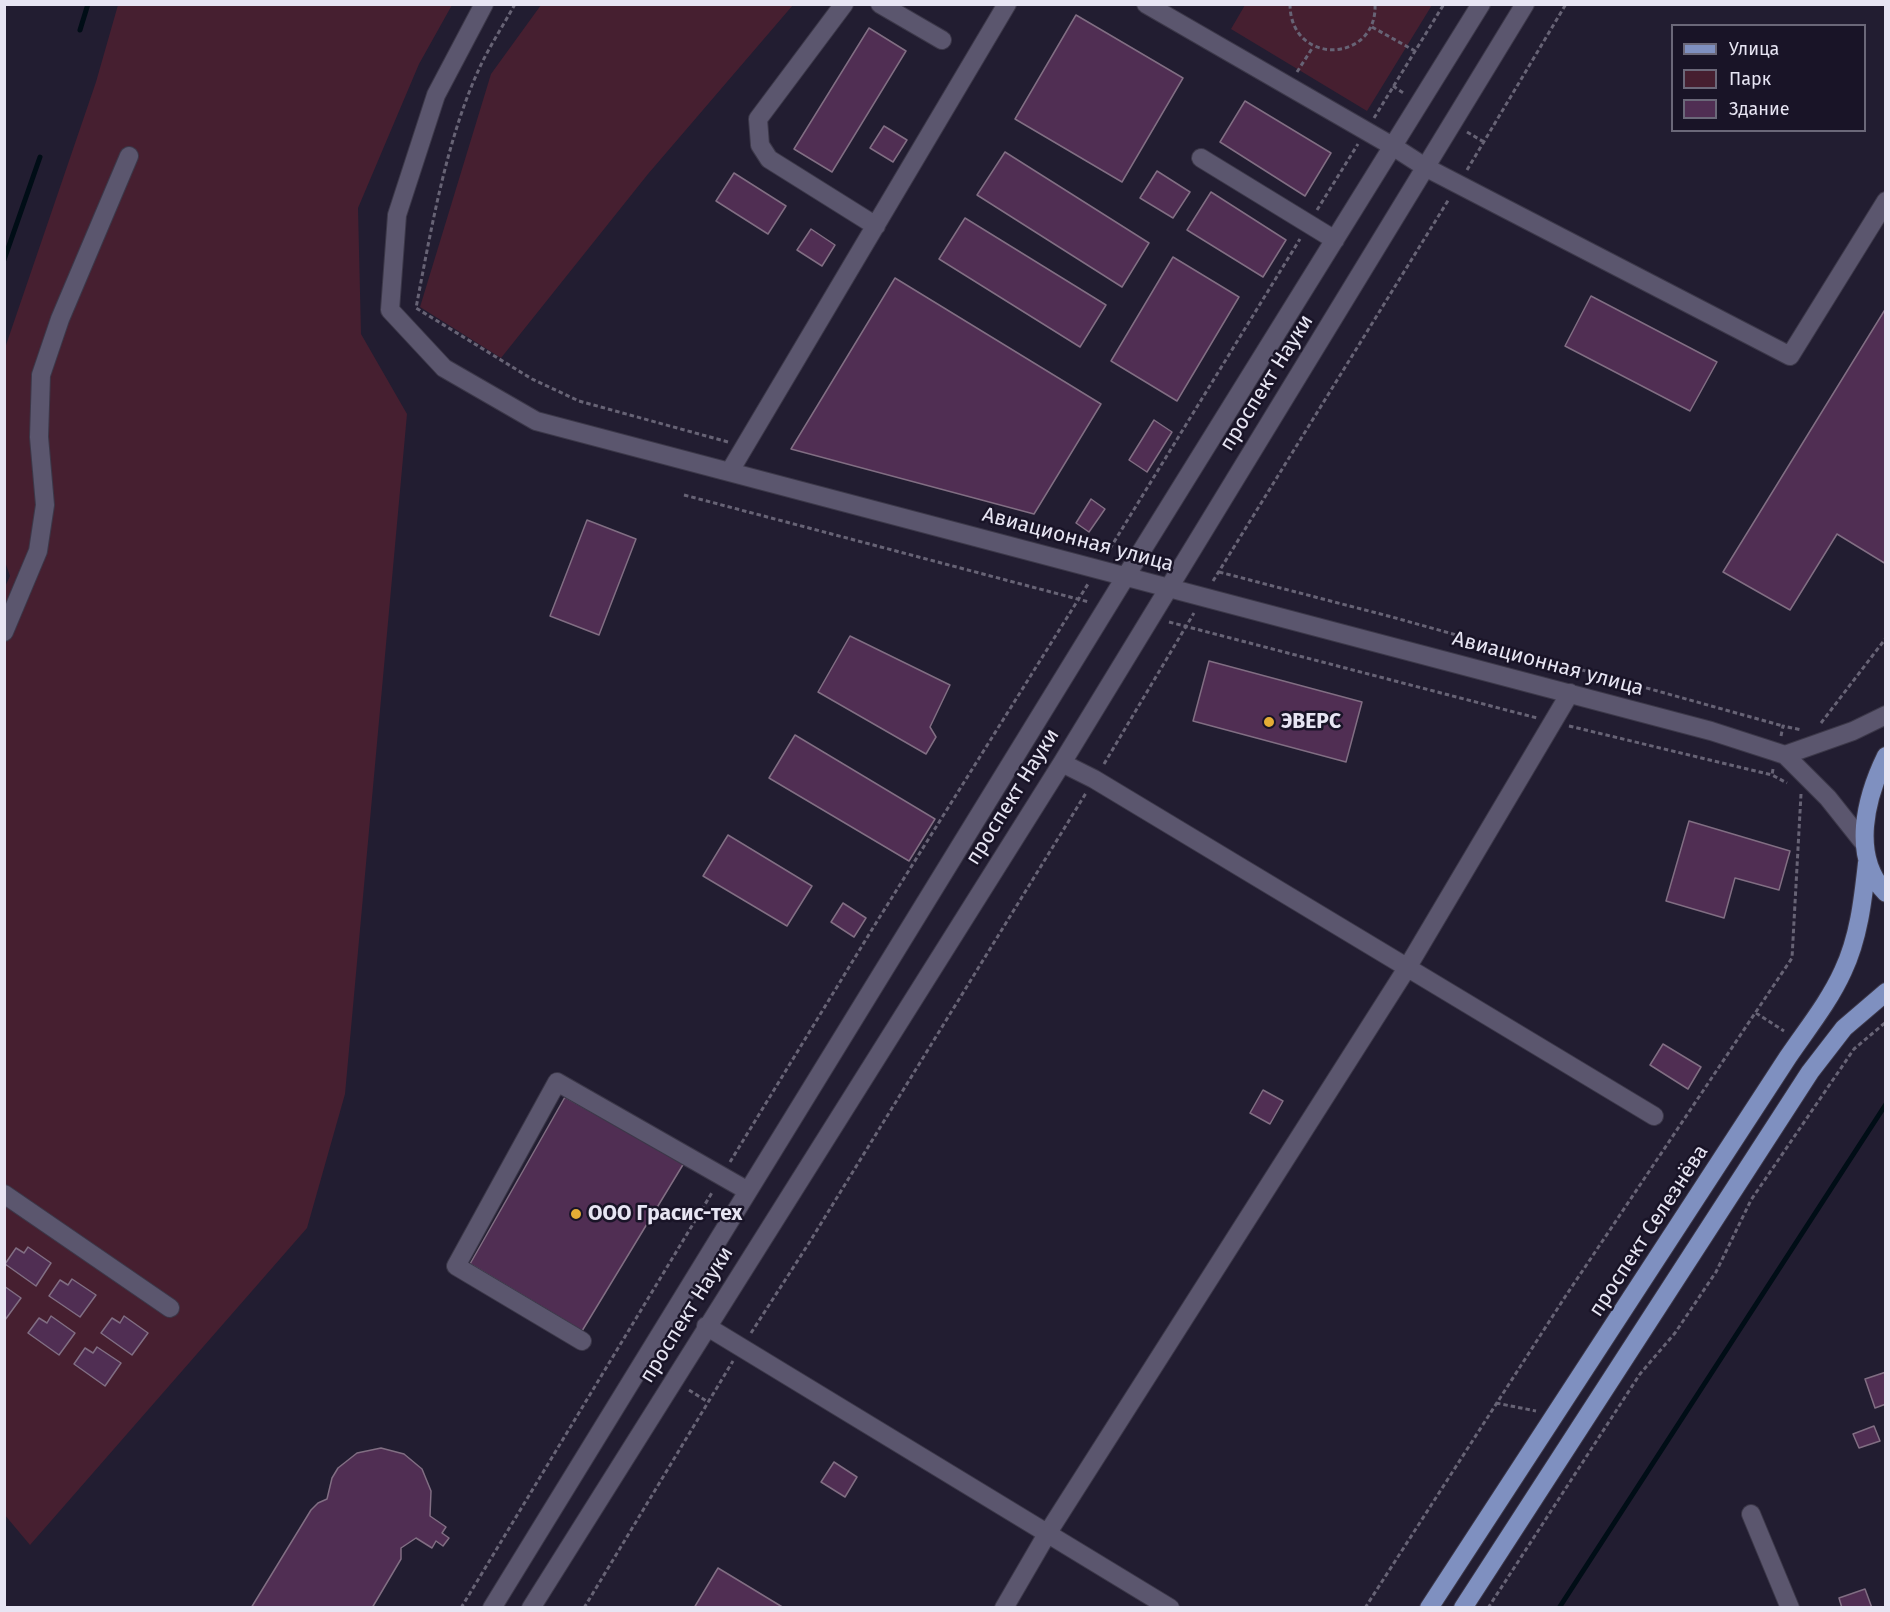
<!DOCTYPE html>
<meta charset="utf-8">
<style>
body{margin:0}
#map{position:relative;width:1890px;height:1612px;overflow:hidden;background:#221d31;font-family:"Fira Sans",sans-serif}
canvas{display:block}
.frame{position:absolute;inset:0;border:6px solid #e7e5f3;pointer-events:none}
.legend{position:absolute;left:1671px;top:24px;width:195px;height:108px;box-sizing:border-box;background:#191427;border:2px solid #6b6879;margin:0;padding:8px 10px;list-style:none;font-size:18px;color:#e7e5f3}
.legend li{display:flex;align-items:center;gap:12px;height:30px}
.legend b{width:30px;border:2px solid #6b6879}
</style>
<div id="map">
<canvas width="1890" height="1612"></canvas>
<div class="frame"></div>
<ul class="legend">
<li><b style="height:8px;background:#7f90c0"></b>Улица</li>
<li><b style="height:16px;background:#461f30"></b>Парк</li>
<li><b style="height:16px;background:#502e53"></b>Здание</li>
</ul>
</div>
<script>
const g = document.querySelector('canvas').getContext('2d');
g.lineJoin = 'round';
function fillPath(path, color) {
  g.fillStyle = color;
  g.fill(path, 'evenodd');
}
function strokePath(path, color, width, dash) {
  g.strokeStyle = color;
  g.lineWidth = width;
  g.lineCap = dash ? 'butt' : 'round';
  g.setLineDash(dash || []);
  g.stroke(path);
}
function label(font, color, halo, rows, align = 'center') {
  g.font = font + ' "Fira Sans",sans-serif';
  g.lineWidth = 5;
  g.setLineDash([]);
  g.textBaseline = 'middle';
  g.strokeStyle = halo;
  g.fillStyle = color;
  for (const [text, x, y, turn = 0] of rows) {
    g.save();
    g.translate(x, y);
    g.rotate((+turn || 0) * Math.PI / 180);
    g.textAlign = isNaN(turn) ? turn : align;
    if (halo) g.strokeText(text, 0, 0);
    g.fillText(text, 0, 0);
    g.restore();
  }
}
fillPath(new Path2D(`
 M118 5H452L419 64 358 208 361 334 407 414 345 1094 307 1228 30 1545 4 1514V589L10 576 4 559 5 348 96 82Z
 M541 5H793L648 174 501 358 420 307 491 74Z
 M1245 5 1246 4 1432 5 1367 111 1231 29Z`), '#461f30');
strokePath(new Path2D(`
 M80 30 88 4
 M4 260 40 157
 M1559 1608 1886 1104`), '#000d16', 5);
const building = new Path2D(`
 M1076 15 1183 78 1122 182 1015 119Z
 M869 28 906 51 832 172 794 149Z
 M1245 101 1331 153 1305 196 1220 142Z
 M884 126 907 140 893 162 870 148Z
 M1005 152 1149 243 1122 287 977 195Z
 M1157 171 1190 192 1173 218 1140 198Z
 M734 173 786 206 768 234 716 201Z
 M1211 192 1286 240 1263 277 1187 230Z
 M965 218 1106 305 1080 347 939 259Z
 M811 229 835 245 822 266 797 250Z
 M1173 257 1239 297 1177 401 1111 361Z
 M895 278 1101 404 1034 514 791 449Z
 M1591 296 1717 362 1690 411 1565 346Z
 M1886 308V564L1837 534 1790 610 1723 572Z
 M1154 420 1172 432 1147 472 1129 460Z
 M1091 499 1105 509 1089 532 1076 523Z
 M587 520 636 539 599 635 550 616Z
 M850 636 950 685 930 727 936 737 926 754 818 692Z
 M1209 661 1362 702 1346 762 1193 721Z
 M795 735 935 819 909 861 769 778Z
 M1689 821 1790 851 1779 890 1735 878 1724 918 1666 901Z
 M728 835 812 886 787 926 703 876Z
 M843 903 866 918 854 937 831 922Z
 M1663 1044 1701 1067 1688 1089 1650 1065Z
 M1263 1090 1283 1101 1270 1124 1250 1113Z
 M565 1097 684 1163 582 1331 470 1264Z
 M28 1247 51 1263 36 1286 5 1264 16 1248 24 1253Z
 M72 1279 96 1295 80 1317 49 1296 60 1280 68 1285Z
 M4 1286 21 1298 5 1320H4Z
 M51 1316 75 1333 59 1355 28 1333 39 1318 47 1323Z
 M124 1316 148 1333 132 1355 101 1333 112 1318 120 1323Z
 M97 1347 121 1363 105 1386 74 1364 85 1348 93 1353Z
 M1886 1372V1404L1875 1408 1865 1379Z
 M1874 1426 1880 1441 1859 1448 1853 1434Z
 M381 1448 404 1454 422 1469 431 1491 430 1516 446 1527 442 1533 449 1538 443 1546 436 1541 432 1548 416 1538 401 1548V1559L372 1608H251L311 1510 318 1503 327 1499 332 1478 338 1468 357 1453Z
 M834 1462 857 1477 845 1497 821 1482Z
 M718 1568 784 1608H694Z
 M1865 1589 1872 1608H1842L1839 1598Z`);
fillPath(building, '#502e53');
strokePath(building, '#816e83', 1.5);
const minor = new Path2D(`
 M484 4 436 95 397 215 390 310 444 368 536 421 1711 731 1776 752 1785 755 1828 798 1863 842
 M844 4 758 119 760 145 769 159 876 226
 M880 4 942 40
 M1146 4 1394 147 1425 167 1790 356 1886 201
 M1201 158 1335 240
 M730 471 1007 4
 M4 632 38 551 45 505 39 437 41 375 60 319 129 156
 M1785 755 1853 731 1886 715
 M1062 763 1094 779 1654 1116
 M4 1194 170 1308
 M706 1326 1170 1608
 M582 1341 456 1266 557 1082 748 1191
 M1751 1514 1790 1608
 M492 1608 1126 576 1481 4
 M531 1608 1062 763 1525 4
 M1004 1608 1047 1534 1407 968 1570 693`);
const major = new Path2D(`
 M1886 756C1866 797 1850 856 1886 893
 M1429 1608 1788 1057C1807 1029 1829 1002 1843 971 1859 937 1863 899 1867 863
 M1463 1608 1810 1072 1844 1028 1886 992`);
strokePath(minor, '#3c3849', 20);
strokePath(major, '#3c3849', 20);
strokePath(new Path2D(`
 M515 4C503 26 489 47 479 69 446 141 431 230 416 308L532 379 579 401 728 442
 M1290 4C1290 67 1378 63 1375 4
 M1372 27 1415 51
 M1297 72 1313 47
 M1393 86 1405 94
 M1374 118 1444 4
 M1467 132 1484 142
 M1467 170 1566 4
 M1317 210 1358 144
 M684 495 1089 602
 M1106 555 1300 239
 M1219 572 1392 617 1783 726
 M1213 581 1449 199
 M1169 622 1537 718
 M1821 723 1886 638
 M1569 726 1772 775
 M1781 736 1783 726 1802 730
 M1104 764 1194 613
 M1773 769 1772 775 1787 783
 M1756 1013 1784 1031
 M730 1162 876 923 1088 584
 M751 1333 809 1243 1086 793
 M689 1390 708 1402
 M1496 1403 1536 1411
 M461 1608 713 1191
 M584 1608 733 1361
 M1365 1608 1565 1297 1792 958 1801 794
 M1488 1608 1640 1374 1675 1333 1716 1272 1751 1200 1854 1049 1886 1022`), '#676375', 3, [4.5, 3]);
strokePath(minor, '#5b566e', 18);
strokePath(major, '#7f90c0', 18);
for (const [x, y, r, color] of [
 [1269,722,6,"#e4ad35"],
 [576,1214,6,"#e4ad35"]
]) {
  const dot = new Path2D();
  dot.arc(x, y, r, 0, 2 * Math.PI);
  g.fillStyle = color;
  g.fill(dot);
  strokePath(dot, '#191427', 2);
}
label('21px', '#e7e5f3', '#191427', [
 ["проспект Науки",1267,383,-58],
 ["Авиационная улица",1078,540,15],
 ["Авиационная улица",1548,664,15],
 ["проспект Науки",1013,797,-58],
 ["проспект Селезнёва",1649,1231,-57],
 ["проспект Науки",687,1315,-58]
]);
label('bold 21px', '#e7e5f3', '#191427', [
 ["ЭВЕРС",1281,722],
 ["ООО Грасис-тех",588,1214]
], 'left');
</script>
